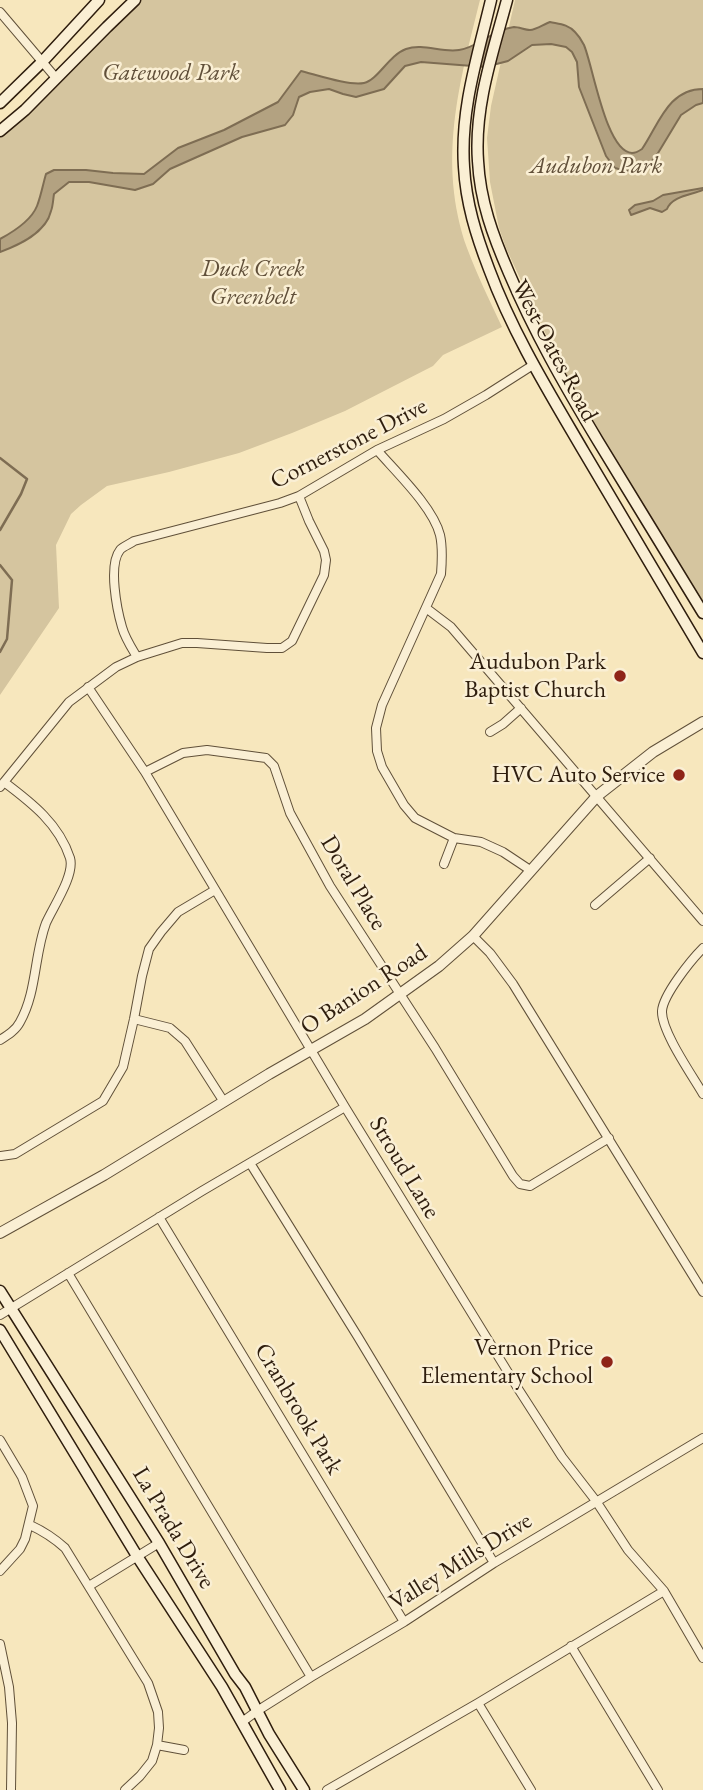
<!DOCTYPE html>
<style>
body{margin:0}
canvas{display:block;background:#f7e7bd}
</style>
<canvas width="703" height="1790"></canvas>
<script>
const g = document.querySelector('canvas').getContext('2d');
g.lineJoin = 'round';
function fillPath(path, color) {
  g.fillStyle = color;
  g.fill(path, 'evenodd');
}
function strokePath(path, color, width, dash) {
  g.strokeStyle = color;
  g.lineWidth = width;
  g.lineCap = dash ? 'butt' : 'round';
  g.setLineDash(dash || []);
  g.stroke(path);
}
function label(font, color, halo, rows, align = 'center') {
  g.font = font + ' "EB Garamond",serif';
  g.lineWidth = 5;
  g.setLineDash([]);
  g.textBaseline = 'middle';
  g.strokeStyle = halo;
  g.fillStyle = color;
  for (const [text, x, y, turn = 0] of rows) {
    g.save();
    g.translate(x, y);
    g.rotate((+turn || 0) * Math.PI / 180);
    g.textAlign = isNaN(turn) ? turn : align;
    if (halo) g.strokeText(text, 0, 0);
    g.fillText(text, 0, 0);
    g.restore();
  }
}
fillPath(new Path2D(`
 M141 0H480C459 84 437 162 467 248 477 275 490 301 502 327L443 355 433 366 345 411 292 433 239 453 169 472 107 486 81 505 71 514 56 545 59 608 0 695V137Z
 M515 0H703V604L644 508 567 376 549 341 506 248 499 228 490 182 487 138 491 106Z`), '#d5c59f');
const water = new Path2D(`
 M550 22C559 24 568 24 575 32 578 35 582 41 584 45 593 66 606 152 632 153 636 153 639 151 642 149 659 124 668 89 703 89V103L696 105 681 115 655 158 644 168 626 171 615 168 606 156 579 87 577 62 572 52 566 47 551 44 532 45 508 61 485 67 421 62 405 66 384 89 356 97 343 94 329 89 310 92 299 97 293 115 285 125 242 137 170 169 153 184 135 190 89 182H69L54 194C53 200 53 206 51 211 46 233 19 245 0 252V239C13 232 31 221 37 206 41 196 43 184 46 174L54 170H86L113 173 144 174 178 148 224 130 278 102 301 71C317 75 349 86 364 83 378 80 389 55 406 49 423 43 442 53 459 50 477 48 494 29 514 27 519 27 525 30 530 30 536 30 544 24 550 22Z
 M703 188V190C691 195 672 196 667 209L662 212 650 208 631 215 629 210 635 205 653 201 663 195Z`);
fillPath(water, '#b3a281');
strokePath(water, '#7e6d53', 2);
strokePath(new Path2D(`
 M0 458 27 479 21 494 0 530
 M0 565 12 580 7 639 0 652`), '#7e6d53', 2.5);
const minor = new Path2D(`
 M0 12 56 78
 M377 450C396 472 433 507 440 535 443 548 442 561 441 574L382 705 376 728 377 751 382 767 404 805 415 818 454 838 481 842 503 852 530 870
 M426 608 451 627 703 921
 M137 657C131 647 125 638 122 627 117 610 108 565 120 550 122 547 130 544 134 541L280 503 299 496 377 450 444 419 486 395 533 365
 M88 687 145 772 345 1107 517 1387 562 1457 596 1501 628 1550 664 1591 703 1658
 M490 732 503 724 521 708
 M145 772 183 753 207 750 266 758 274 766 290 813 330 886 435 1048 513 1176 520 1184 530 1186 609 1138
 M0 787 69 702 116 667 137 657 182 643H197L267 648H282L292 641 324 575 326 560 324 551 309 521 299 496
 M444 864 454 838
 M595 905 650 858
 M473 936 490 953 513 984 703 1292
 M703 948C691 960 663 995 662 1011 661 1031 692 1075 703 1094
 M134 1019 170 1028 185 1041 224 1102
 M0 1040C8 1035 16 1030 20 1022 37 992 34 955 46 923 53 907 75 875 70 858 59 824 32 803 4 782
 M1 1156 15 1154 103 1101 123 1067 134 1019 142 976 149 949 161 932 178 912 215 890
 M250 1163 358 1337 494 1563
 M159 1217 404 1622
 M68 1273 311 1677
 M0 1315 202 1191 345 1107
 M0 1440 22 1477 33 1506 25 1539 20 1549 0 1571
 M30 1525C43 1531 54 1538 65 1548L148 1683 158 1712 159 1728 157 1745 152 1761 140 1776 125 1790
 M89 1586 159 1543
 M0 1644 9 1687 12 1723 11 1790
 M571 1646 658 1790
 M478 1703 531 1790
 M242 1722 257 1711 311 1677 404 1622 494 1563 703 1438
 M157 1745 184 1750
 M327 1790 478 1703 664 1591`);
const tertiary = new Path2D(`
 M0 1233 104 1175 269 1074 365 1019 439 966 473 936 597 796 653 752 703 722`);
const secondary = new Path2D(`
 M491 0C478 55 460 110 464 167 466 203 476 235 489 269 513 334 549 392 584 452 624 519 664 586 703 653
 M507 0C493 52 474 107 478 161 480 201 493 236 509 273 534 332 565 386 598 441 633 498 668 556 703 613
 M0 103 42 62 99 0
 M0 131 25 110 107 27 135 0
 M0 1291 159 1543 235 1674 245 1687 269 1734 304 1790
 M0 1330 137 1556 222 1687 280 1790`);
strokePath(minor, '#605039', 10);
strokePath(tertiary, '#605039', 12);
strokePath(secondary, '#2e1d0d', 13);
strokePath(minor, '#faefd4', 8);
strokePath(tertiary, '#faefd4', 10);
strokePath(secondary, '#faefd4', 10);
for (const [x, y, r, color] of [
 [620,676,7,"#8f2418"],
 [679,775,7,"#8f2418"],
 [607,1362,7,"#8f2418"]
]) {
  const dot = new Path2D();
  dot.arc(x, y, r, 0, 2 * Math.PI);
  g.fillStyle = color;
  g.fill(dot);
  strokePath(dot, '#faefd4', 2.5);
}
label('italic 24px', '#604f39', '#faefd4', [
 ["Gatewood Park",171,73],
 ["Audubon Park",596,166],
 ["Duck Creek",253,269],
 ["Greenbelt",253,297]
]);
label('24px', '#2e1d0d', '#faefd4', [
 ["West Oates Road",554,351,62],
 ["Cornerstone Drive",349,444,-27],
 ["Doral Place",353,883,59],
 ["O Banion Road",364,990,-33],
 ["Stroud Lane",404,1168,59],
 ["Cranbrook Park",298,1409,59],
 ["La Prada Drive",173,1528,59],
 ["Valley Mills Drive",461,1562,-32]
]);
label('24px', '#2e1d0d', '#faefd4', [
 ["Audubon Park",606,662],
 ["Baptist Church",606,690],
 ["HVC Auto Service",665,775],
 ["Vernon Price",593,1348],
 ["Elementary School",593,1376]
], 'right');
</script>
